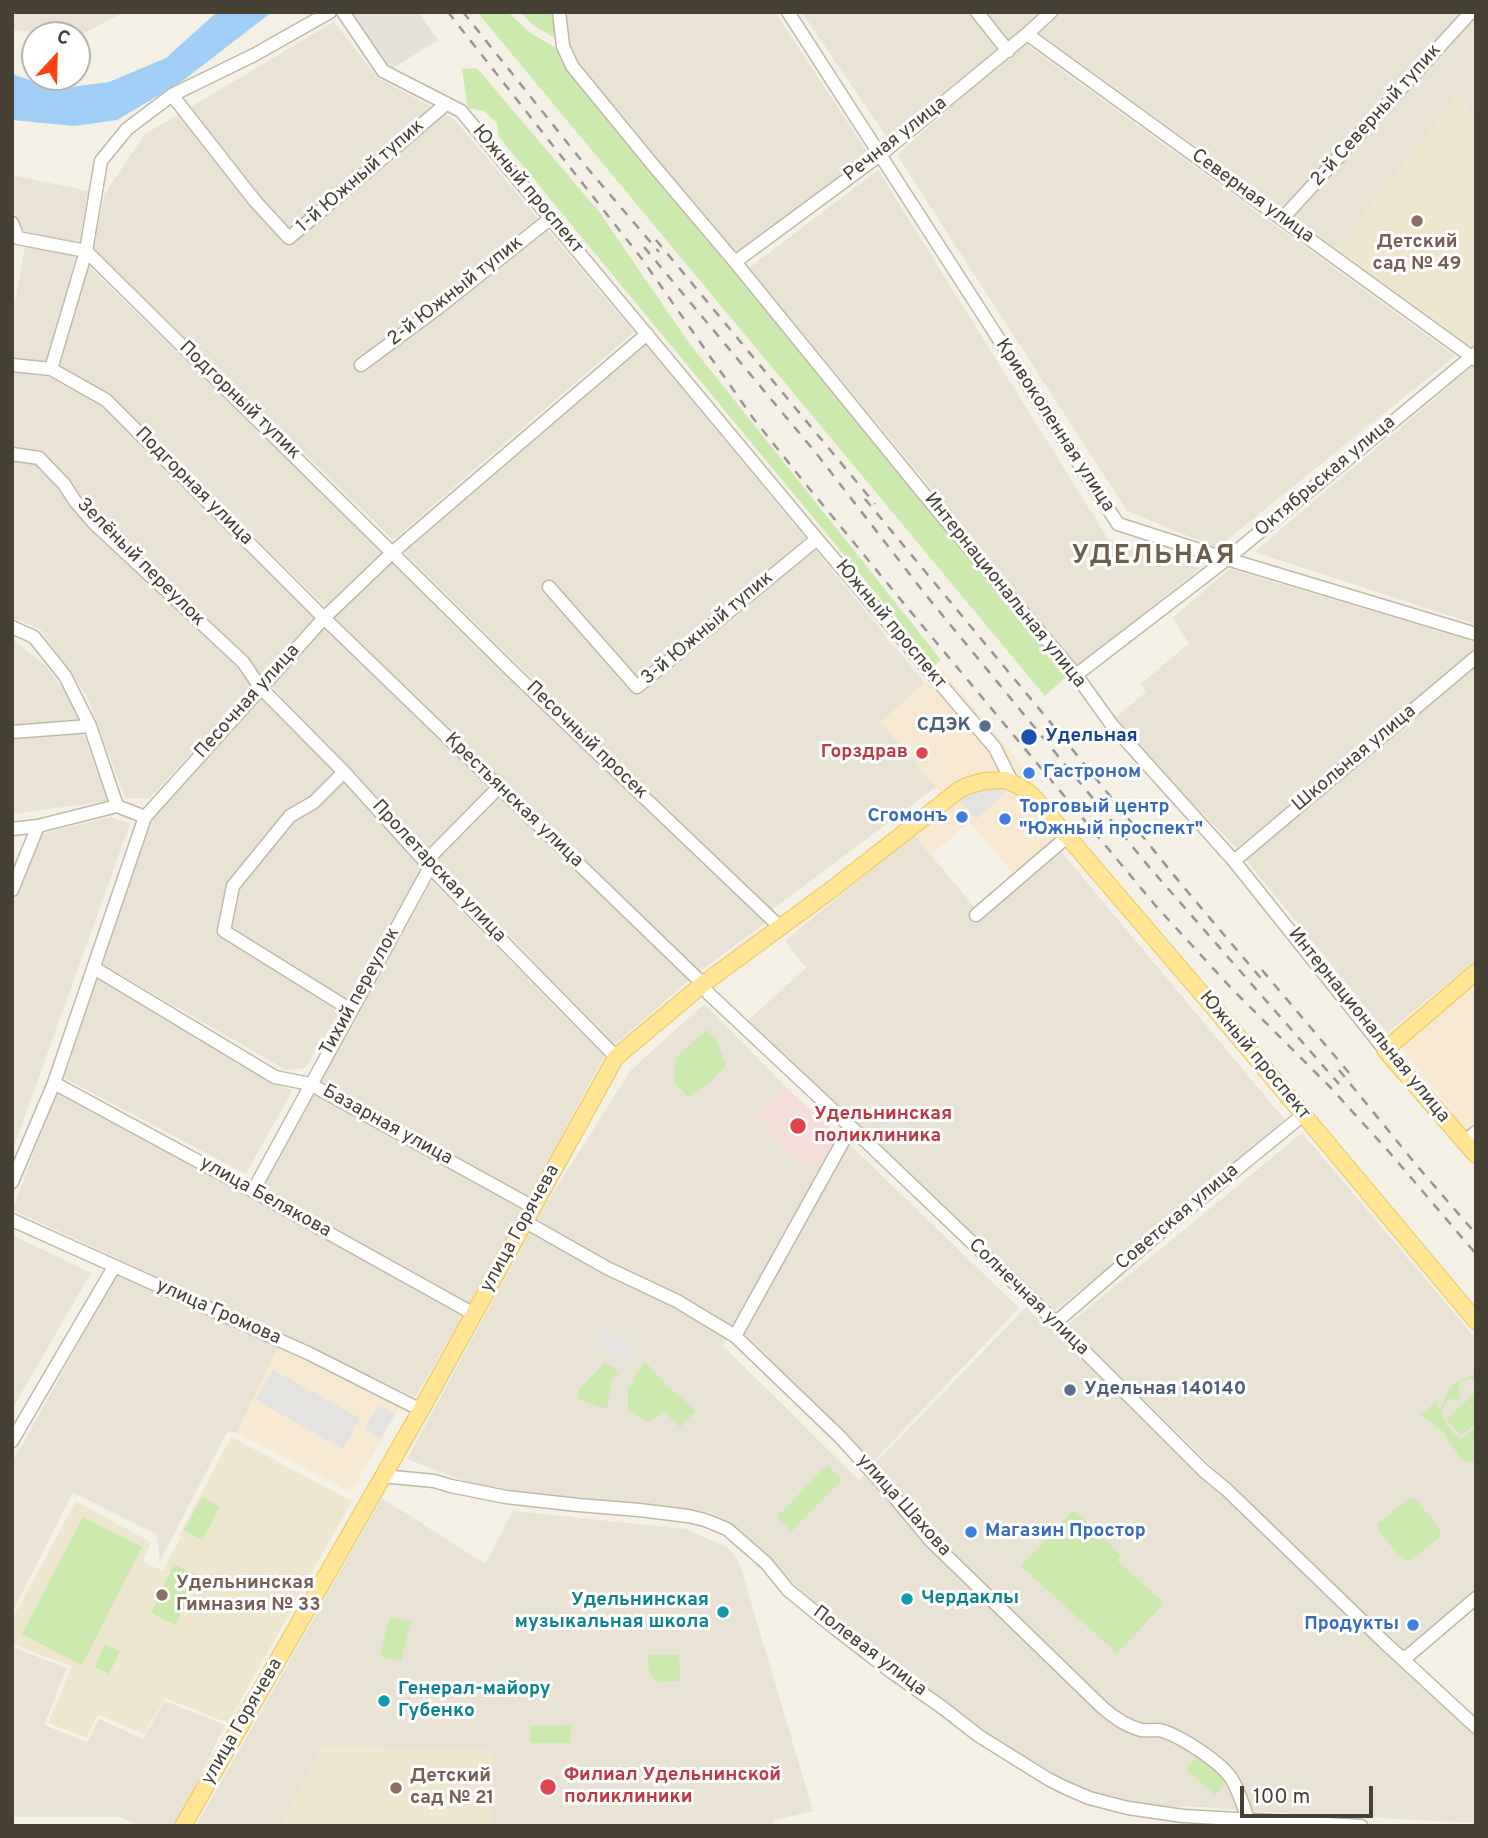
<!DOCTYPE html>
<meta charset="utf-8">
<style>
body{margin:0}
#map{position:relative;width:1488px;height:1838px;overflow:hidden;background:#f4f0e6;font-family:Overpass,sans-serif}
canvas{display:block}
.frame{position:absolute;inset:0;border:14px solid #474135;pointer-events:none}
.north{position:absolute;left:21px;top:21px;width:70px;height:70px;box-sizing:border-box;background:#fff;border:2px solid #b5b3ae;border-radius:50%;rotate:22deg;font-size:19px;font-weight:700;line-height:28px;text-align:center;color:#474135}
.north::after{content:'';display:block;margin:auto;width:24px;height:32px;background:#ff4012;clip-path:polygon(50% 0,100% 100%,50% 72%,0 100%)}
.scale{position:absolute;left:1240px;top:1786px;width:133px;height:32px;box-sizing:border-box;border:4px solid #474135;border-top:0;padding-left:9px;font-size:21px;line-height:24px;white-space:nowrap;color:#474135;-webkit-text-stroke:5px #fff;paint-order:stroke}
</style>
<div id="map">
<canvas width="1488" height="1838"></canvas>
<div class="frame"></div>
<div class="north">С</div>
<div class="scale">100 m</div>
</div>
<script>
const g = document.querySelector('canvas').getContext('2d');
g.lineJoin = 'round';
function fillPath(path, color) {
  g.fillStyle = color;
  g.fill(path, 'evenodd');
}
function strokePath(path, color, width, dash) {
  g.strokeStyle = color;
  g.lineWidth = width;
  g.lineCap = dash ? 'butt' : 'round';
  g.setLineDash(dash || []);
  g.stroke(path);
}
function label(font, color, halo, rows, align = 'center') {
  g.font = font + ' Overpass,sans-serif';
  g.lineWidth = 6;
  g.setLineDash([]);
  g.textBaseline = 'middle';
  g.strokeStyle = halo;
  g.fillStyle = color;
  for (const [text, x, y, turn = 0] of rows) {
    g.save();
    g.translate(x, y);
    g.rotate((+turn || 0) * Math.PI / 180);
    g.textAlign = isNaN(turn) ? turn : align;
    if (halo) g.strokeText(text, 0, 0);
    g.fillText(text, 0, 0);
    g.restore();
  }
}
fillPath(new Path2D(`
 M12 12H124L77 37V35H57L12 30Z
 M564 12H775L869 155 736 252 577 65 568 45Z
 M802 12H1040L1018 33 887 138Z
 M1061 12H1465L1284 210 1039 33Z
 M1476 12V117L1458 95 1358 223 1335 248 1292 215Z
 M334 22 378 78 454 119 634 332 393 540 94 249 104 195 145 134Z
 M1023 42 1455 356 1217 548 1127 511 897 155Z
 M878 170 1108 539 1200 568 1078 666 749 268Z
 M16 176 88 191 79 242 54 239 22 230 12 207V179Z
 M25 246 76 256 46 363 12 359V319Z
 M88 266 383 551 325 606 110 396 59 368Z
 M646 345 925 683 881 722 936 787 770 911 404 553Z
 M1473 366 1476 368V624L1254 552Z
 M12 372 49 377 102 406 314 618 150 798H125L87 696 40 629 12 618Z
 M394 561 766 922 699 972 333 618Z
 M1230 569 1476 642V649L1237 848 1163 774 1114 719 1146 692 1141 684 1189 643 1172 618Z
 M324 627 689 980 614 1045 271 686Z
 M12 639 47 667 73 704 108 801 12 814Z
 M1476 666V960L1387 1033 1246 860Z
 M262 697 335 773 228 884 219 936 340 1012 305 1068 286 1070 100 963 151 820Z
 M344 781 422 869 348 1001 230 930 236 890 294 821 319 806Z
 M111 817 130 824 12 1152V907L40 834Z
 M914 835 981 915 1059 849 1285 1120 1114 1264 1050 1314 746 1022 806 968 785 941Z
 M432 881 604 1056 528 1200 316 1082Z
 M98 977 292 1091 246 1174 64 1078Z
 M704 1004 787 1088 841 1138 723 1346 859 1480 1026 1307 1137 1412 1323 1594 1476 1737V1823L1246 1811 1203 1807 1148 1806 1115 1802 1084 1791 982 1734 920 1683 840 1626 789 1579 734 1525 710 1512 629 1502 488 1490 407 1459 541 1212 631 1070Z
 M312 1085 527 1202 468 1306 256 1188Z
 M56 1091 464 1315 415 1397 13 1210Z
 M1302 1133 1476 1339V1591L1400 1655 1337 1590 1068 1325Z
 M847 1142 1019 1308 873 1462 741 1330Z
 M12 1235 91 1273 12 1409Z
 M117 1274 279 1345 237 1433 227 1432 160 1561 156 1534 73 1492 12 1613V1463Z
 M382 1498 485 1564 513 1511 686 1529 728 1548 733 1553 740 1565 813 1811 774 1820 772 1826H196Z
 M12 1647 67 1668 44 1725 87 1742 99 1719 143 1739 165 1701 225 1725 176 1826H141L120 1817H12Z`), '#e8e3d4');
fillPath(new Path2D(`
 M943 670 1035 780 1026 788 1021 798 1030 801 1040 812 1058 839 1015 876 969 821 932 855 916 837 940 792 881 722 925 683Z
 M1470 988 1476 994V1142L1400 1046Z
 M279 1345 401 1405 351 1492 237 1433Z`), '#f7e8d1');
fillPath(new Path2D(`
 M349 12H418L438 40 390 70Z`), '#e6e2db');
fillPath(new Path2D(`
 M1458 95 1476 117V345L1473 348 1335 248 1358 223V220Z
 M231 1437 352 1501 228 1723 165 1698 144 1734 98 1715 87 1738 48 1723 72 1666 37 1654 12 1643V1619L76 1501 151 1542 143 1562 163 1571 181 1536 179 1535Z
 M321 1746 493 1750 492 1826H280Z`), '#eee7d0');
fillPath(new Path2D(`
 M787 1088 841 1138 824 1166 797 1161 757 1115Z`), '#f5ded9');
fillPath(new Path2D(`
 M477 12H508L529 32 556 48 566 68 1067 676 1045 696Z
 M520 12H552L555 38 533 25Z
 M477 68 600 213 689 343 941 660 935 665 499 137 497 123 484 111 468 108 462 69Z
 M706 1030 716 1039 726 1065 707 1085 688 1097 674 1082 676 1058Z
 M645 1362 666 1384 652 1400 667 1385 696 1411 680 1427 665 1412 649 1422 628 1410V1388L634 1382 632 1380Z
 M604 1364 614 1367 618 1376 612 1378 607 1409 579 1400 578 1391Z
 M1476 1374V1384L1470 1378 1461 1382 1458 1389 1461 1398 1458 1400 1449 1399C1434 1412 1447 1427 1459 1438H1463L1476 1427V1441L1473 1444 1472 1453 1476 1456V1462L1465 1461 1461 1459 1443 1432 1421 1415 1437 1401 1438 1402V1407L1440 1409C1443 1404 1444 1398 1447 1393 1453 1382 1464 1378 1476 1374Z
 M1476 1392V1424L1461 1435 1447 1421V1418Z
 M827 1465 842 1479 792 1531 777 1517Z
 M202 1497 220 1507 202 1540 184 1530Z
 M1410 1498 1416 1500 1439 1527 1440 1531 1439 1538 1408 1562C1399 1557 1380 1534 1377 1524Z
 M1074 1510 1121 1555 1117 1560 1161 1601 1162 1606 1117 1653 1021 1566Z
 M83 1517 142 1547 82 1665 22 1634Z
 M174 1564 199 1576 176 1625 151 1613Z
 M390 1617 411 1622 401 1661 380 1656Z
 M105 1644 120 1651 109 1674 95 1667Z
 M648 1655H679L680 1681 658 1682 649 1674Z
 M571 1725V1743H530V1726Z
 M1198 1755 1227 1781 1215 1795 1186 1769Z`), '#cceaad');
fillPath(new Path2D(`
 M969 788H998L1007 792 976 819 954 794Z
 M604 1328 633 1344 624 1361 595 1345Z
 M273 1370 360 1418 343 1449 256 1400Z
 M378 1405 395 1414 380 1439 364 1429Z`), '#e5e3df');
fillPath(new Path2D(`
 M217 12H272L181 82 117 120 75 126 12 120V74L56 89 109 82 166 58Z`), '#a0cef4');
const minor = new Path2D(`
 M343 12 383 71 461 111 817 539 995 748 1012 782
 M559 12 563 46 572 66 653 165 735 262 928 499 1076 675 1112 725 1234 861 1385 1050
 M788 12 1118 524 1227 559 1476 634
 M977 12 1008 51
 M1027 34 1476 360
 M172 95 255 201 289 238 446 104
 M1282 219 1471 12
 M12 223 18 238 86 251 518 677 781 928
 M735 262 880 155 1027 34 1051 12
 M12 365 51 369 106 400 324 618 703 984 709 994 851 1127 1052 1319 1204 1471 1227 1490 1383 1641 1476 1727
 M361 365 438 308 551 218
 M51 369 86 251 101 161 127 129 172 95 254 55 330 12
 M12 454 39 458 64 484 75 501 94 523 243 662 260 687 344 772 430 867 616 1057
 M549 587 637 687 817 539
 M12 627 34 637 65 676 90 726 117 806 145 817
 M1076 675 1227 559 1476 353
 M12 732 90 726
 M344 772 314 802 290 816 233 886 224 931 351 1010
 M12 829 38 826 117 806
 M1234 861 1476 657
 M425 862 499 787
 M12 890 38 826
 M976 915 1068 836
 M94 968 275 1077 310 1084 533 1207
 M54 1083 253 1191 474 1314
 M1464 1142 1476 1132
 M12 1182 54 1083 145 817 324 618 393 552 647 334
 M253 1191 430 867
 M12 1220 310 1354 421 1410
 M524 1221 607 1268 677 1301 735 1336 840 1437 891 1493 930 1540 1103 1708C1115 1718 1126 1726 1141 1730 1149 1731 1156 1729 1163 1731 1182 1737 1220 1762 1231 1778 1239 1790 1243 1806 1248 1819
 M1055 1323 1172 1222 1303 1115
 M735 1336 851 1127
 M12 1441 114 1267
 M382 1476 434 1481 451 1486 506 1497 578 1505 639 1510 688 1516 705 1520 727 1529 735 1536 766 1563 788 1590 832 1626 889 1670 943 1708 979 1736 1048 1779 1066 1788 1089 1798 1128 1808 1183 1816 1361 1826
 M1401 1657 1408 1656 1476 1598`);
const major = new Path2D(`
 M1476 972 1385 1050 1476 1155
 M183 1826 421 1410 616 1057 703 984 831 890 959 790 967 786 984 781 1005 780 1019 786 1032 795 1220 1015 1476 1321`);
strokePath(minor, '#c0b9a8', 15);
strokePath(major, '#e9c65f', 18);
strokePath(minor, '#fff', 12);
strokePath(major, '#ffe594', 16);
strokePath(new Path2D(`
 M448 12 642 259 753 418 804 482 906 606 1155 905 1232 989 1331 1088 1390 1153 1476 1254
 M463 12 589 170 659 252
 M656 240 875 504
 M644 247 816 453 925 594 1150 868 1339 1084
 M865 499 1055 728 1181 884 1264 982
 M1262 970 1350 1074
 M1339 1070 1418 1167 1476 1234`), '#969696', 2.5, [9, 9]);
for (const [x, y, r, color] of [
 [1417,221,7,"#8d6e63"],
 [985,726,7,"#5c6f8a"],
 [1029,737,9,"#1a4fb4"],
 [922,753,7,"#e0444e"],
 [1029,773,7,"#3f7fe0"],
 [962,817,7,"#3f7fe0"],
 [1005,819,7,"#3f7fe0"],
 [798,1126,9,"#e0444e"],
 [1070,1390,7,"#5c6f8a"],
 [971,1532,7,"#3f7fe0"],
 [162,1595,7,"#8d6e63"],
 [907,1599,7,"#0f9aa8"],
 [723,1612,7,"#0f9aa8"],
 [1413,1625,7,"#3f7fe0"],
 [384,1701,7,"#0f9aa8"],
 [548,1787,9,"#e0444e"],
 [396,1788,7,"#8d6e63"]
]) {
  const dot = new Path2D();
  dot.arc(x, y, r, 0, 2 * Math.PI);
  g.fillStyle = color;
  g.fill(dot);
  strokePath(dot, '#fff', 2.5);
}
label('19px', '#474135', '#fff', [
 ["2-й Северный тупик",1377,116,-48],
 ["Речная улица",896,140,-38],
 ["1-й Южный тупик",361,177,-41],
 ["Южный проспект",527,190,50],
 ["Северная улица",1252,197,36],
 ["2-й Южный тупик",456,292,-38],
 ["Подгорный тупик",239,401,44],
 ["Кривоколенная улица",1054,426,57],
 ["Октябрьская улица",1326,477,-40],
 ["Подгорная улица",193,487,45],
 ["Зелёный переулок",140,563,45],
 ["Интернациональная улица",1004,591,51],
 ["Южный проспект",890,625,50],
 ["3-й Южный тупик",708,629,-40],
 ["Песочная улица",248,702,-48],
 ["Песочный просек",586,741,44],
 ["Школьная улица",1355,759,-40],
 ["Крестьянская улица",513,801,44],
 ["Пролетарская улица",438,872,47],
 ["Тихий переулок",361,992,-61],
 ["Интернациональная улица",1368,1026,51],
 ["Южный проспект",1254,1056,50],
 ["Базарная улица",387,1126,29],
 ["улица Белякова",265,1198,29],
 ["Советская улица",1178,1218,-40],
 ["улица Горячева",521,1229,-61],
 ["Солнечная улица",1028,1298,44],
 ["улица Громова",218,1313,24],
 ["улица Шахова",903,1506,48],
 ["Полевая улица",869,1652,37],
 ["улица Горячева",243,1722,-60]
]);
label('bold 19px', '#785e54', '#fff', [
 ["Детский",1417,243,"center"],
 ["сад № 49",1417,265,"center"],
 ["Удельнинская",176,1584],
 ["Гимназия № 33",176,1606],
 ["Детский",410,1777],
 ["сад № 21",410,1799]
], 'left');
label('bold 19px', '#4e5e75', '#fff', [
 ["СДЭК",971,726],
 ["Удельная 140140",1084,1390,"left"]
], 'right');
label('bold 19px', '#164399', '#fff', [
 ["Удельная",1045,737]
], 'left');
label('bold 19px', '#be3a42', '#fff', [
 ["Горздрав",908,753,"right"],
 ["Удельнинская",814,1115],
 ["поликлиника",814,1137],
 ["Филиал Удельнинской",564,1776],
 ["поликлиники",564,1798]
], 'left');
label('bold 19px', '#366cbe', '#fff', [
 ["Гастроном",1043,773],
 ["Торговый центр",1019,808],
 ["\"Южный проспект\"",1019,830],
 ["Сгомонъ",948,817,"right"],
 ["Магазин Простор",985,1532],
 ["Продукты",1399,1625,"right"]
], 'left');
label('bold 19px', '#0d838f', '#fff', [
 ["Чердаклы",921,1599],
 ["Удельнинская",709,1601,"right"],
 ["музыкальная школа",709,1623,"right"],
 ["Генерал-майору",398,1690],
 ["Губенко",398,1712]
], 'left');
g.letterSpacing = '2px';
label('bold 26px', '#6b5f4c', '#fff', [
 ["УДЕЛЬНАЯ",1154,558]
]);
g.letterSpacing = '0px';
</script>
